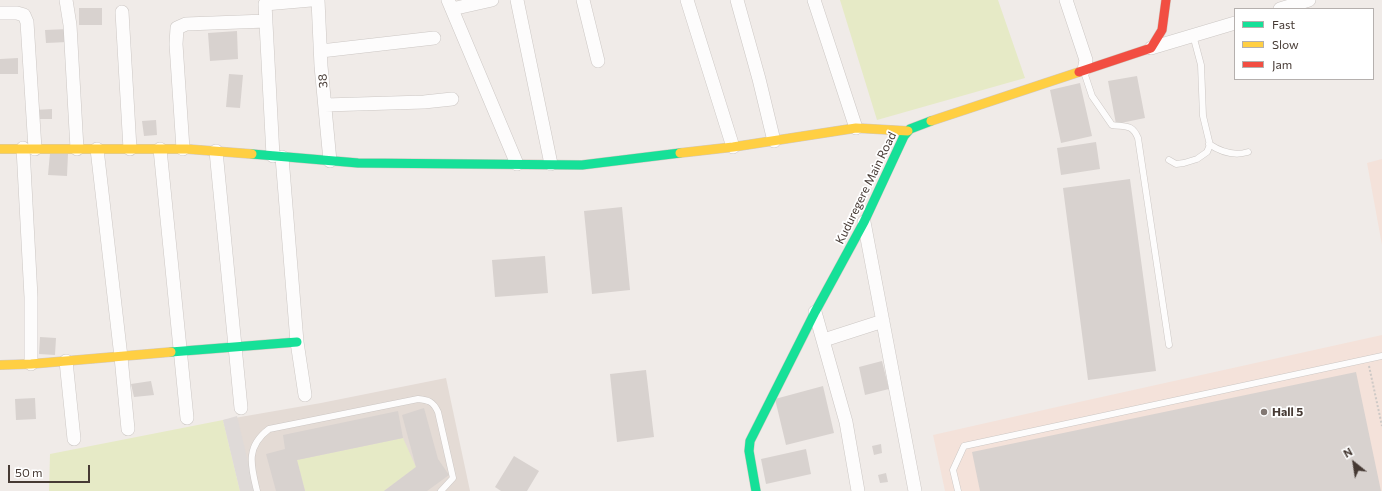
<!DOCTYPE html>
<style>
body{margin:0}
#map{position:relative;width:1382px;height:491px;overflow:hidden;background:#f0ebe8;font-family:Commissioner,sans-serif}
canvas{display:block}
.legend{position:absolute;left:1234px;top:8px;width:140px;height:72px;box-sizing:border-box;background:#fff;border:1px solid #b5b0ae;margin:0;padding:5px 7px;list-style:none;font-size:12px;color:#463a34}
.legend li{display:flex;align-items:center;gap:8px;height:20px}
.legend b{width:20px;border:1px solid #b5b0ae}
.north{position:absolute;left:1334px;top:443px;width:40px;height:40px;-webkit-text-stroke:3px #fff;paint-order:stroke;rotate:330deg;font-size:11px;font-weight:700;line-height:16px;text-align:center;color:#463a34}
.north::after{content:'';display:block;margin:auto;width:14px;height:18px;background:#463a34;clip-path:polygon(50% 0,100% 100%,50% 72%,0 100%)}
.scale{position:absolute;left:8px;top:465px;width:82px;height:18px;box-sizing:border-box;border:2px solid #463a34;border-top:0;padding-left:5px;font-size:12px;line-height:14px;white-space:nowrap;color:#463a34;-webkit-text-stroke:3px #fff;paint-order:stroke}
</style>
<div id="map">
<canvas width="1382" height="491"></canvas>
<ul class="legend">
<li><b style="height:5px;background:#16e098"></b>Fast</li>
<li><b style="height:5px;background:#ffcf43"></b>Slow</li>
<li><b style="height:5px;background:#f24e42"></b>Jam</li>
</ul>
<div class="north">N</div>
<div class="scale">50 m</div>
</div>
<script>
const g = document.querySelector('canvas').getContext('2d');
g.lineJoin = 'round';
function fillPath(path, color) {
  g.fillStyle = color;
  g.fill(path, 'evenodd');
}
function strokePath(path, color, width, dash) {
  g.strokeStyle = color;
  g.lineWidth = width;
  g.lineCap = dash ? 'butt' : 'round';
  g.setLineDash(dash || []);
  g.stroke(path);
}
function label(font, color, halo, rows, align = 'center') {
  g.font = font + ' Commissioner,sans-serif';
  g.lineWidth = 3.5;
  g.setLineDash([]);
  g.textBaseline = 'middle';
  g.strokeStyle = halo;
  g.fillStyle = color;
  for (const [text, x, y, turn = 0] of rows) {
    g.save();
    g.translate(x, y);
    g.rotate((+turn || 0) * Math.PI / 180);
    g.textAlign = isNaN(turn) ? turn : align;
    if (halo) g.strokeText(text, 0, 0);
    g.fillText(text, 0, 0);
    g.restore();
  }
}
fillPath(new Path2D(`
 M446 378 470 491H240L223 420 321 403Z`), '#e4dbd5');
fillPath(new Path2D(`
 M1382 159V245L1367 163Z
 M1382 335V491H945L933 435 1079 402Z`), '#f4e2da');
fillPath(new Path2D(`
 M840 0H998L1025 78 877 120Z
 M223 420 240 491H49L50 454Z
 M403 438 416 467 384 491H305L297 460Z`), '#e6eac6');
fillPath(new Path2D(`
 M237 416 255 491H240L223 420Z`), '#dfdad8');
fillPath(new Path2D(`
 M79 8H102V25H79Z
 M68 29V42L46 43 45 30Z
 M237 31 238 59 210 61 208 33Z
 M18 58V74H0V59Z
 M229 74 243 75 240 108 226 107Z
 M1137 76 1145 118 1116 124 1108 81Z
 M1080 83 1092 136 1061 143 1050 90Z
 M52 109V119H35L34 110Z
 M156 120 157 135 144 136 142 121Z
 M1096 142 1100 169 1061 175 1057 148Z
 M50 153 68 154 67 176 48 175Z
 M1130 179 1156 371 1088 380 1063 188Z
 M622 207 630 290 592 294 584 211Z
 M545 256 548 293 495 297 492 260Z
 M40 337 56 338 55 355 39 354Z
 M882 361 889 389 865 395 859 367Z
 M646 370 654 437 617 442 610 374Z
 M1356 372 1381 491H980L972 452Z
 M151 381 154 395 134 397 131 384Z
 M823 386 834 433 786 445 775 399Z
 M35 398 36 419 16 420 15 399Z
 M424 408 438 459 449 475 427 491H384L416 467 402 415Z
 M398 411 403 438 297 460 305 491H276L266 454 285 449 283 435Z
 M881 444 882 453 874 455 872 446Z
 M806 449 811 474 766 484 761 459Z
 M514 456 539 471 527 491H501L495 487Z
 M886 473 888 482 880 483 878 475Z`), '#d8d2cf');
const lane = new Path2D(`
 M1084 72 1092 96 1112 125C1126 127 1132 124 1138 138L1169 345
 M1209 144C1221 152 1235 156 1248 152
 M1169 160 1176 164 1184 163 1197 159 1207 152 1210 145 1203 116 1201 65 1193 35
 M257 491C251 466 245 447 269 429L418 399C428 400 433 401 438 412L453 478 441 491
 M958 491 953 470 964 446 1382 356`);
const street = new Path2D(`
 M66 0 70 25 77 149
 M318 0 321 66 330 161
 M448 0 517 164
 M517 0 551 164
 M583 0 598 61
 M687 0 733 147
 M737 0 759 79 774 141
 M814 0 856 128
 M1066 0 1086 60 1084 70
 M452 9 492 0
 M1280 9 1309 0
 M122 12 130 149
 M0 13H17L24 15 27 22 35 149
 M1151 48 1235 23
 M321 51 434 38
 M325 105 424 102 452 99
 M23 148 31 297V364
 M97 149 121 357 128 429
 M160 149 187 418
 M183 149 176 44 177 28 186 24 266 21
 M216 151 241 408
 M273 156 265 4 311 0
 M282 157 297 342 305 395
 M864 222 915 491
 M815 312 846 422 858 491
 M824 340 883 321
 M66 361 74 439`);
const fast = new Path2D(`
 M252 154 358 163 582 165 680 153
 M171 352 297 342
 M756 491 749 451 750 441 815 312 864 222 904 136 910 129 931 121`);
const slow = new Path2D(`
 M931 121 1079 72
 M0 149H187L252 154
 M680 153 733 147 856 128 908 131
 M0 365 31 364 171 352`);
const jam = new Path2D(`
 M1079 72 1151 48 1162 30 1166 0`);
strokePath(lane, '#ccc7c4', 7);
strokePath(street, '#ccc7c4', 14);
strokePath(fast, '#d1c8c0', 10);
strokePath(slow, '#d1c8c0', 10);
strokePath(jam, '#d1c8c0', 10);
strokePath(new Path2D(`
 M1369 366 1382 426`), '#cec9c6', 2, [2, 2]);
strokePath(lane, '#fdfcfc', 6);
strokePath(street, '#fdfcfc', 13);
strokePath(fast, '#16e098', 9);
strokePath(slow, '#ffcf43', 9);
strokePath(jam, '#f24e42', 9);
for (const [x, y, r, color] of [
 [1264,412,4,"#827873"]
]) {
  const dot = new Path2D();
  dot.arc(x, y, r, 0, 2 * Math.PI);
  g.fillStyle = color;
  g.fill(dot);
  strokePath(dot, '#fff', 1.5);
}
label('12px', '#463a34', '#fff', [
 ["38",323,81,-95],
 ["Kuduregere Main Road",866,188,-64]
]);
label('bold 12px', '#463a34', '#fff', [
 ["Hall 5",1272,412]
], 'left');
</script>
